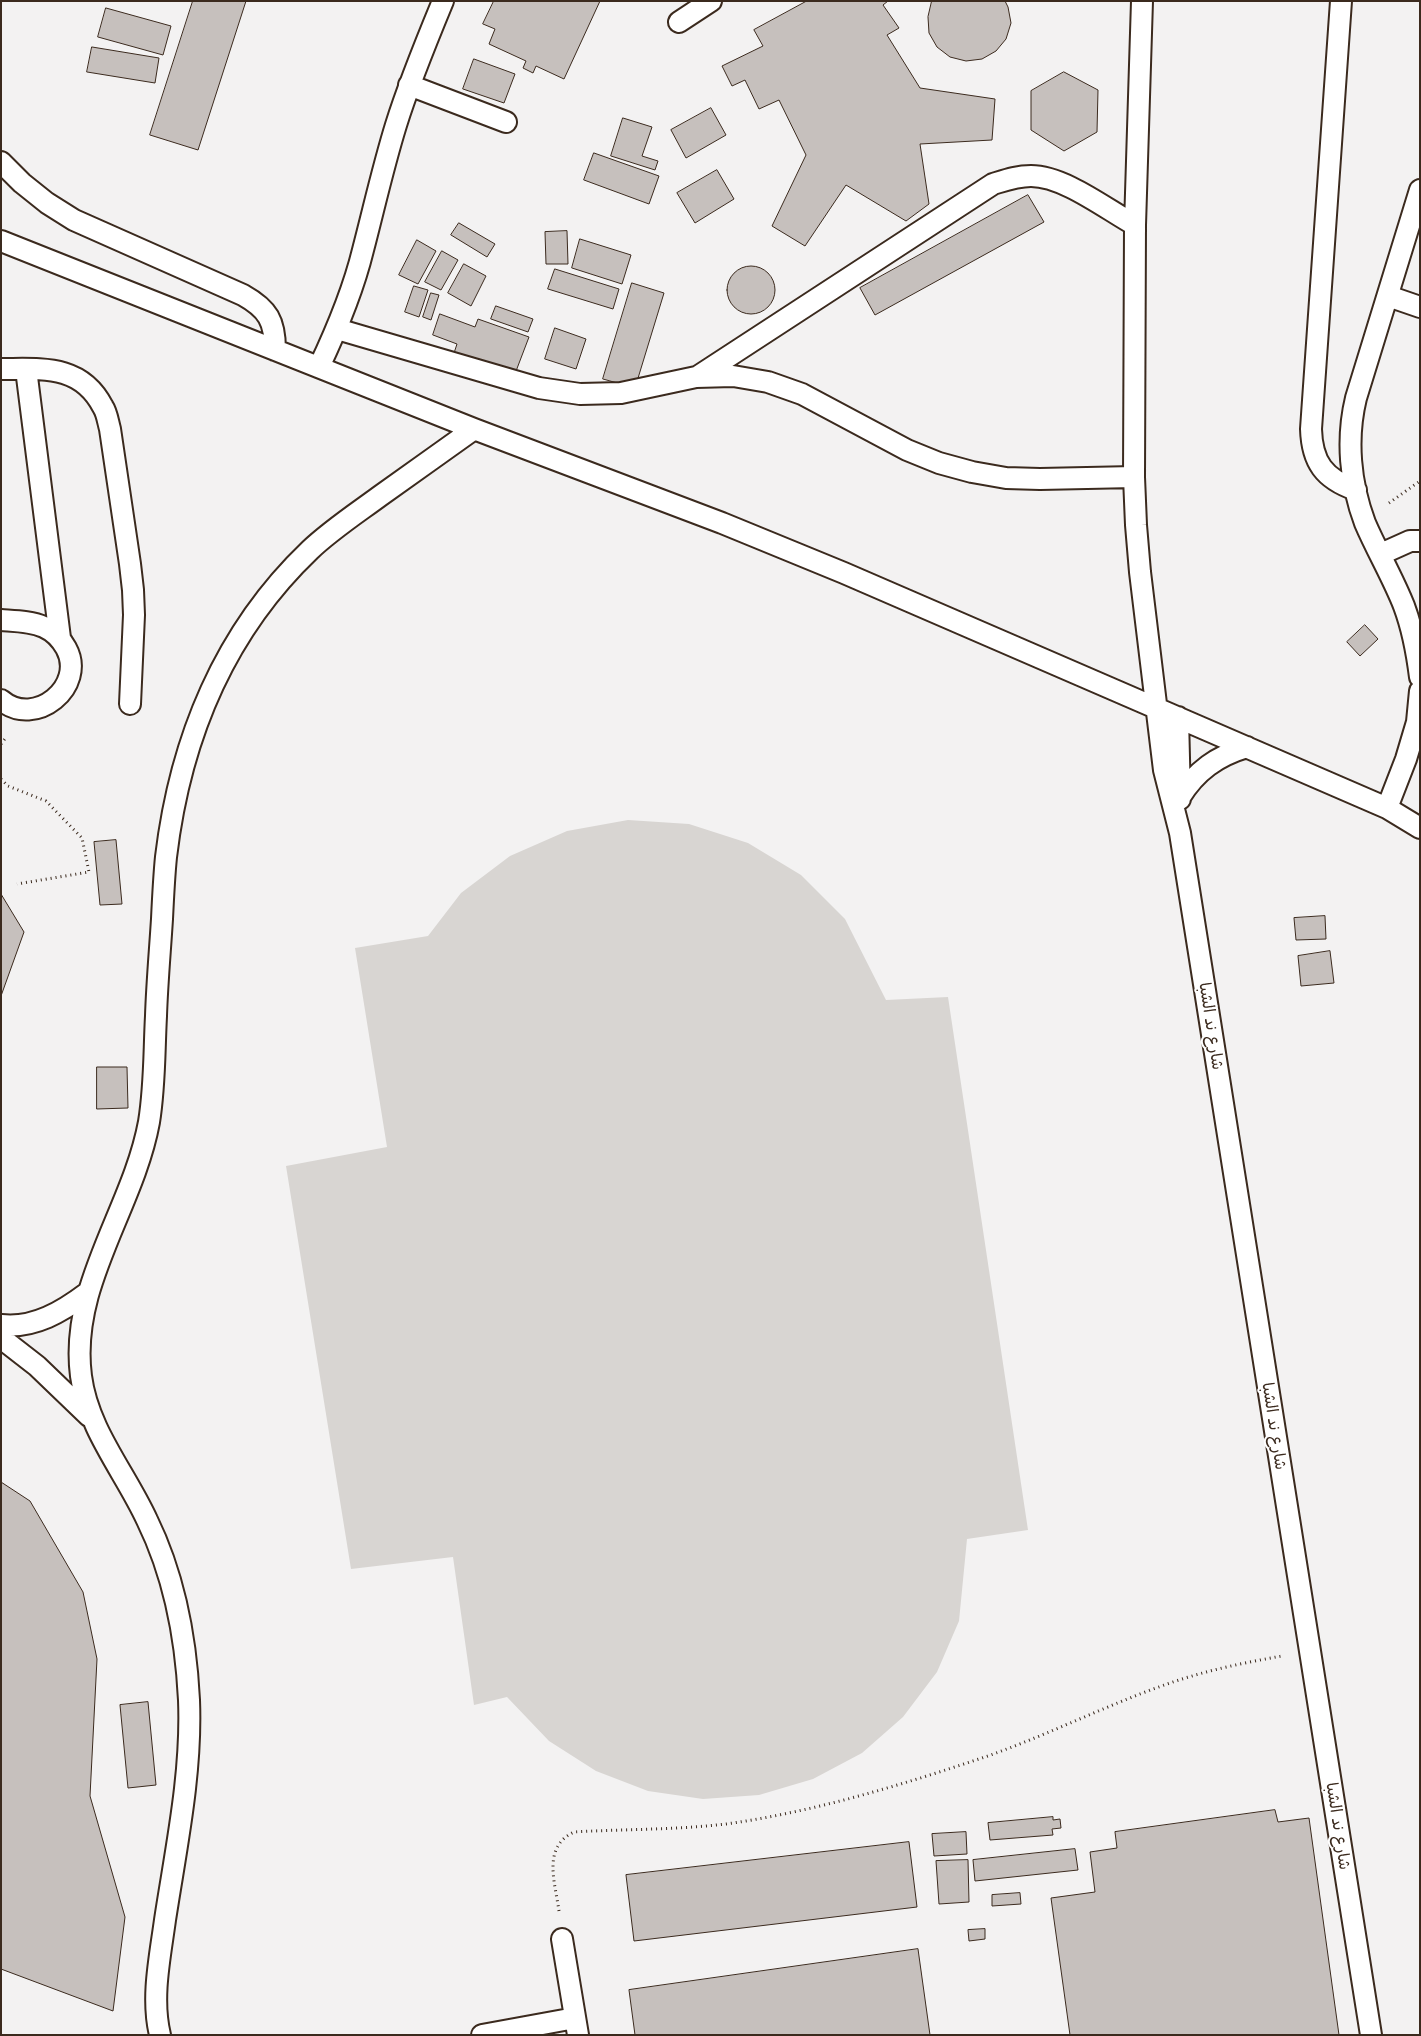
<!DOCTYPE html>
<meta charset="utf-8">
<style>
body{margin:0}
#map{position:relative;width:1421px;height:2036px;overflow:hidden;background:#f3f2f2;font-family:Mali,sans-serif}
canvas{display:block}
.frame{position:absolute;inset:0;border:2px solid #3b2a1e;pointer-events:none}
</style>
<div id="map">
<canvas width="1421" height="2036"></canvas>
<div class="frame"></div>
</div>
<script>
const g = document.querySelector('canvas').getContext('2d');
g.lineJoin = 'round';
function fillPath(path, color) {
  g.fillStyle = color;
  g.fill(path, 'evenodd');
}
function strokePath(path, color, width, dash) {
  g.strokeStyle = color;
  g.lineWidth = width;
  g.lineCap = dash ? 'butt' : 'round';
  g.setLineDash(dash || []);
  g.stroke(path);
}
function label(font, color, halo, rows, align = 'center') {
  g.font = font + ' Mali,"Playpen Sans Arabic",sans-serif';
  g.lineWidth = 4;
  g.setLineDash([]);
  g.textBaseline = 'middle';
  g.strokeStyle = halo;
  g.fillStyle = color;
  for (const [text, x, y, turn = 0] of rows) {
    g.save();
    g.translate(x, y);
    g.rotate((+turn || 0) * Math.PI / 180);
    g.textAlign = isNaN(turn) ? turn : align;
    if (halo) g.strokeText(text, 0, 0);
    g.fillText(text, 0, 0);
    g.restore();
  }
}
fillPath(new Path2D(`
 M628 820 689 824 748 843 801 875 845 919 886 1000 948 997 1028 1530 967 1539 959 1621 937 1672 903 1717 862 1753 813 1779 759 1795 703 1799 648 1791 596 1771 549 1741 507 1697 474 1705 453 1557 351 1569 286 1166 387 1147 355 948 428 936 461 893 510 856 567 831Z`), '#d8d5d2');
const building = new Path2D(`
 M193 1H246L198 150 150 135Z
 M494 1H600L564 79 536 66 533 73 523 68 526 61 489 44 495 29 483 24Z
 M807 1H888L883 5 899 28 887 35 920 88 995 99 992 140 920 144 929 204 906 221 846 185 805 246 772 226 806 155 779 100 759 109 745 80 732 86 722 66 763 46 754 30Z
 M932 1H1005L1008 7 1011 23 1006 39 996 51 982 59 966 61 950 57 937 47 929 33 928 17Z
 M106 8 171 26 163 55 98 37Z
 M92 47 159 58 155 83 87 72Z
 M474 59 515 74 504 103 463 89Z
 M1064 72 1098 90 1097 132 1064 151 1031 130V91Z
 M711 108 726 135 686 158 671 130Z
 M623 118 652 127 642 156 658 161 655 170 611 156Z
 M594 153 659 176 649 204 584 180Z
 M717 170 734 199 695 223 677 193Z
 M1028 195 1044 222 875 315 860 288Z
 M459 223 495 244 487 257 451 235Z
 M567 231 568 264H546L545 232Z
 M580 239 631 255 622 284 572 268Z
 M417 240 436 251 418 284 399 275Z
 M442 251 458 260 441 290 425 282Z
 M464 264 486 276 471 306 448 293Z
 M727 290a24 24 0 1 1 48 0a24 24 0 1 1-48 0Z
 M555 269 619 289 613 309 548 289Z
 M632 283 664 293 635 388 603 379Z
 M414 286 428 290 419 317 405 312Z
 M431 293 439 295 431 320 423 317Z
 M496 306 533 319 528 332 491 319Z
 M440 314 475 327 478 319 529 337 513 379 453 356 457 344 433 335Z
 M555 328 586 339 576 369 545 359Z
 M1365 625 1378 639 1360 656 1347 642Z
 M116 840 122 904 100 905 94 842Z
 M1 894 24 932 1 996Z
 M1325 916 1326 939 1296 940 1294 918Z
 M1330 951 1334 983 1301 986 1298 956Z
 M97 1067H127L128 1108 97 1109Z
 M1 1482 30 1501 83 1592 97 1659 90 1796 125 1917 113 2011 1 1969Z
 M148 1702 156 1785 128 1788 120 1705Z
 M1275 1810 1278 1822 1309 1818 1339 2035H1070L1051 1898 1095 1892 1090 1852 1117 1848 1115 1832Z
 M1053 1817V1820L1060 1819 1061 1828 1052 1829 1053 1835 990 1840 988 1823Z
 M966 1832 967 1854 934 1856 932 1834Z
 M909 1842 917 1907 634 1941 626 1875Z
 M1075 1849 1078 1870 975 1881 973 1860Z
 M968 1860 969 1902 939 1904 936 1861Z
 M1020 1893 1021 1904 992 1906V1895Z
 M985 1929V1939L969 1941 968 1930Z
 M918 1949 930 2035H635L629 1990Z`);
fillPath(building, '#c6c0bd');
strokePath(building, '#3b2a1e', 1);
const service = new Path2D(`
 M1142 1 1135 225 1134 477 1136 525 1140 572 1164 770 1180 833 1371 2035
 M1341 1 1311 429C1312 462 1324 479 1356 490
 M679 22 711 1
 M409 85 506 122
 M1 162 22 183 47 203 74 220 243 295C268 309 275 321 275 350
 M1420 190 1356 398C1346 439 1350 483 1365 523 1377 551 1393 578 1404 606 1413 630 1417 653 1420 677
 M1 241 474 429 722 523 844 573 1387 808 1420 828
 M1388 296 1420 307
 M337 329 539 388 580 394 621 393 696 377 733 376 768 382 802 394 907 450 939 463 972 472 1006 478 1040 479 1134 477
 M319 367C337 329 353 291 363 250 374 208 383 167 396 125 409 83 426 42 443 1
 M1 369C42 369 81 364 103 407 107 413 108 422 110 429L130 564 133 590 134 615 130 704
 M26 369 60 638
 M697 377 993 184C1006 180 1017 176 1031 176 1064 176 1106 209 1135 225
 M1381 554 1410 541H1420
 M1 620C14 621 31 621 44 627 53 631 61 639 66 648 87 686 35 729 1 700
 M1178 717 1180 799
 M1180 797C1196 771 1217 756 1247 747
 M1387 808 1406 759 1417 722 1420 691
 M1 1325C34 1329 63 1311 87 1293
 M1 1338 37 1366 89 1416
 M562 1939 578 2035
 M160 2035C151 1998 160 1957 165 1920 176 1848 192 1774 189 1700 186 1639 174 1575 147 1520 125 1472 88 1430 81 1376 69 1285 133 1209 149 1122 155 1085 154 1053 156 1016 157 984 160 951 162 919 163 898 164 877 166 857 180 740 224 632 310 550 331 530 357 513 380 496 411 474 443 451 474 429
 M482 2035 575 2018`);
strokePath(service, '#3b2a1e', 24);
strokePath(new Path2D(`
 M1389 503 1420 481
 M1 744 7 736
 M1 779 8 786 46 801 82 838 89 872 17 884
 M559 1911C555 1882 542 1847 574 1832 625 1829 675 1830 726 1824 813 1812 898 1786 982 1758 1049 1735 1112 1702 1179 1680 1213 1669 1248 1662 1282 1656`), '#3b2a1e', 3, [1, 4]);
strokePath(service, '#fff', 20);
label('16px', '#3b2a1e', '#fff', [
 ["شارع ند الشبا",1211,1026,81],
 ["شارع ند الشبا",1274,1426,81],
 ["شارع ند الشبا",1338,1826,81]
]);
</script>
